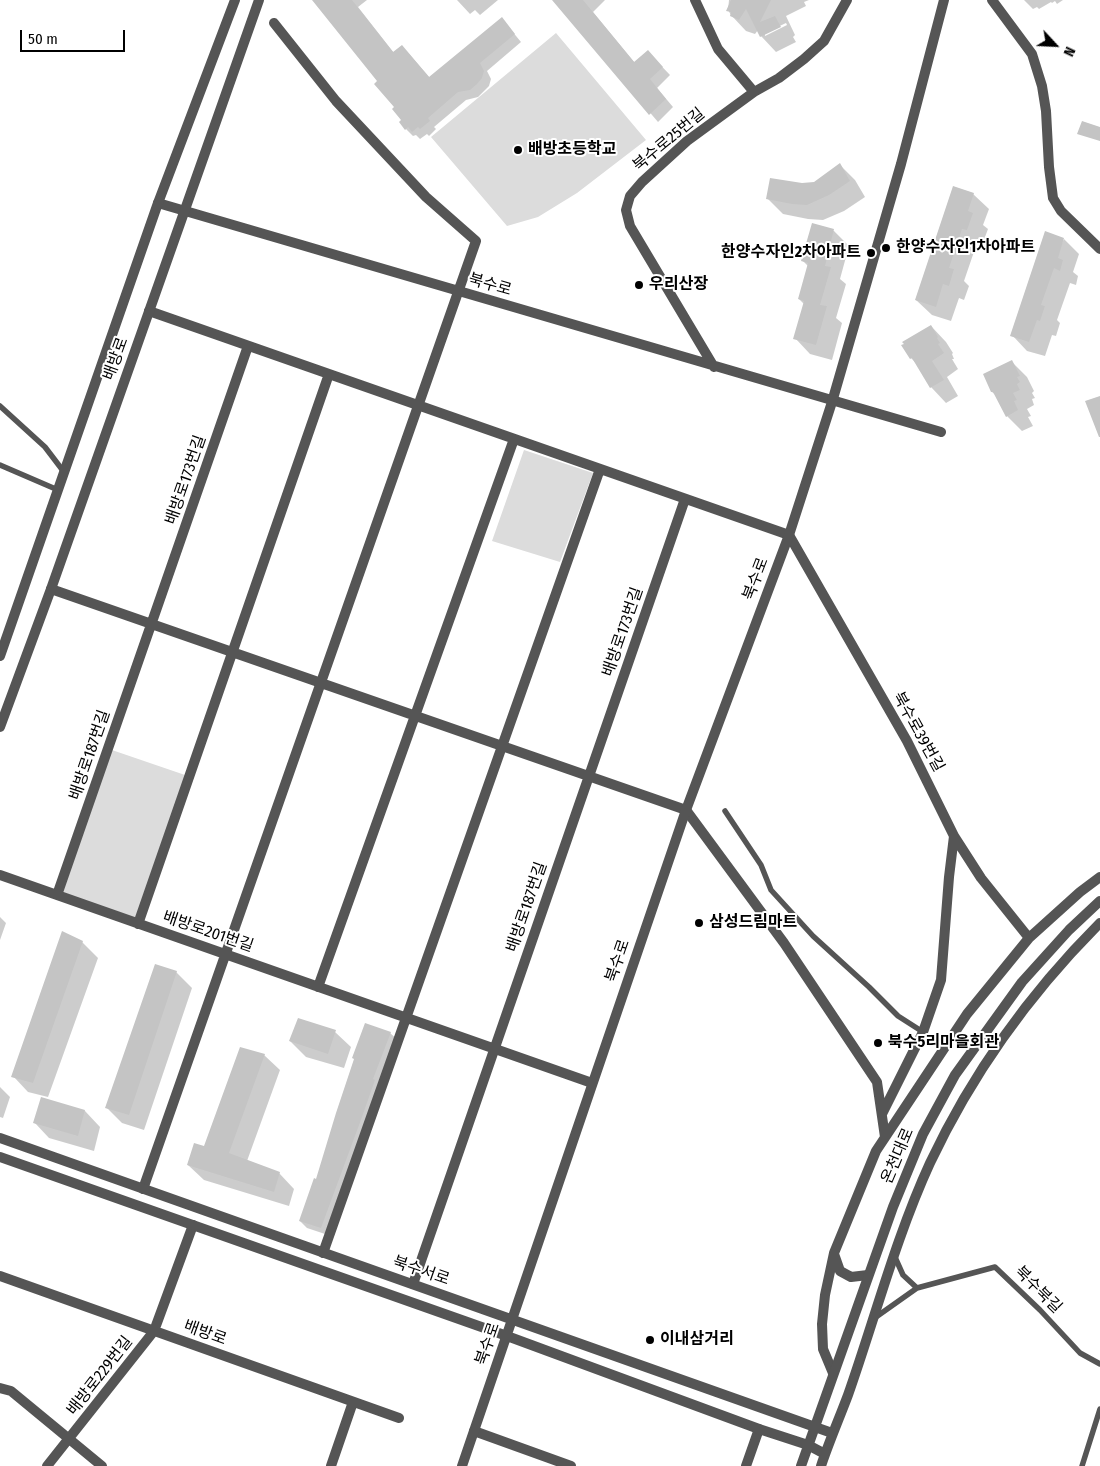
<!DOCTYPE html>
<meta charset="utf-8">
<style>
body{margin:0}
#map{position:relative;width:1100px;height:1466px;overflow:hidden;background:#fff;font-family:"Fira Sans Condensed",sans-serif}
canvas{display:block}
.north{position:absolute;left:1030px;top:20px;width:50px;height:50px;-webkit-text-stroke:4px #fff;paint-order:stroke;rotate:115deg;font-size:14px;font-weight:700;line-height:20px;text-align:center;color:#000}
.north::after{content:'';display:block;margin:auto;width:18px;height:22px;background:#000;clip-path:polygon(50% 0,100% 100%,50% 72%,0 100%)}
.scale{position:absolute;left:20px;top:30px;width:105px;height:22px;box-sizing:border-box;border:2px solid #000;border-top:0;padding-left:6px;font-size:15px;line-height:18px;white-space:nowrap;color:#000;-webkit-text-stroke:4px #fff;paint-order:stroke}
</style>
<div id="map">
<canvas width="1100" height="1466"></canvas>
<div class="north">N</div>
<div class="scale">50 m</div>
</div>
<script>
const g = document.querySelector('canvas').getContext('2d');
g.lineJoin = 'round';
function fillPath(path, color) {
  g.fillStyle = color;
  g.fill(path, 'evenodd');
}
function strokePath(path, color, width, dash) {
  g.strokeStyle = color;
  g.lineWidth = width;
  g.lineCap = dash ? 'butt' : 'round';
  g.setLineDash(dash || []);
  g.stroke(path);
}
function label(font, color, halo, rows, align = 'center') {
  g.font = font + ' "Fira Sans Condensed","Noto Sans KR",sans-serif';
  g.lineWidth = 4;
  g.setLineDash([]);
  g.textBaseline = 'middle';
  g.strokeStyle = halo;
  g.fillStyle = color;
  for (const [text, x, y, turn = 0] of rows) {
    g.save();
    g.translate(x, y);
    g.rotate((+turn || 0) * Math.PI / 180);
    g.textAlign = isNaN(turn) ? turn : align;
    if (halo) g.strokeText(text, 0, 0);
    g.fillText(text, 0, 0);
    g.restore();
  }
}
fillPath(new Path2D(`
 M556 33 646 140 577 193 538 217 507 226 431 137Z
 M524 450 593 473 560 562 492 541Z
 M109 749 185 775 134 926 57 898Z`), '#dcdcdc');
fillPath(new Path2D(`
 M316 0H367L358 7 394 53 409 54 430 78 502 19 521 42 487 71 491 79 489 86 478 97 466 100 434 127 436 129 429 136 427 134 420 139 416 135 413 136 406 129 396 107 379 81Z
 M457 0H498L480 15 475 10 470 14Z
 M554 0H605L593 12 635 63 648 52 670 75 657 88 673 107 658 122Z
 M729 0H809L804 2 806 6 786 16 795 35 793 37 796 42 776 52 761 36 758 30 755 34 746 31 731 15 728 10ZM786 23 787 25 765 36V33Z
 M1024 0H1063L1057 4 1055 1 1052 3 1051 2 1039 9 1037 7 1033 9Z
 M840 165 855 180 865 197 844 211 823 220 808 219 783 214 767 198 802 185 814 183Z
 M973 194 989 209 983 225 988 229 982 245 977 243 964 281 969 286 964 300 959 298 951 321 932 315 916 300Z
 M813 225 834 231 849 246 840 279 846 284 836 318 842 323 832 360 810 354 795 338 804 304 799 299 808 266 803 261Z
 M1064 239 1079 254 1073 272 1078 276 1076 285 1070 283 1057 320 1060 323 1056 336 1052 335 1045 356 1027 351 1012 335Z
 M931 326 946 342 953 353 952 354 954 359H952L958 369 947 377 958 396 946 403 931 387 917 364 911 358Z
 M1012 362 1027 377 1034 391 1032 393 1035 398 1032 399 1034 405 1027 409 1031 416 1028 417 1033 426 1022 431 1007 416 997 396 992 392Z
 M0 917 6 923 0 940Z
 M82 942 98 958 48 1097 28 1092 13 1076Z
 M176 972 192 988 144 1130 122 1123 106 1107Z
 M335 1032 351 1047 344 1068 306 1057 290 1041Z
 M390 1033 398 1040 328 1235 307 1228 300 1221 317 1180 355 1060Z
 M264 1055 280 1070 247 1161 279 1173 294 1189 289 1206 204 1180 188 1165 205 1148Z
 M0 1087 10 1097 3 1118 0 1117Z
 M42 1099 85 1111 100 1127 94 1151 49 1138 34 1122Z`), '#0003');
fillPath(new Path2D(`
 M312 0H352L393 52 402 45 429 77 502 17 515 34 480 63 484 71 482 78 477 84 470 90 458 92 428 118 430 121 420 129 418 127 412 132 408 127 405 130 399 122 401 120 392 109 394 107 374 84 377 81Z
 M552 0H583L634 62 648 50 663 67 650 79 666 99 649 115Z
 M731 0H771L760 22 775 16 781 27 760 37 746 9 739 20 730 16 731 12 726 11Z
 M1082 121 1100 127V141L1077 134Z
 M840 163 850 181 829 195 807 205 792 204 766 199 770 178 802 183 814 182Z
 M953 186 974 193 968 211 973 213 967 230 962 229 949 268 954 269 949 286 943 284 936 307 915 300Z
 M812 223 834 229 825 266 831 267 820 305 827 306 816 345 793 339 804 301 798 299 808 263 801 261Z
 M1045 231 1064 238 1058 258 1063 260 1060 271 1054 268 1041 305 1045 306 1040 321 1037 320 1029 342 1010 336Z
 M931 325 938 337 937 338 940 343 938 344 944 353 932 361 944 380 930 388 912 358 910 359 901 345 904 344 902 342Z
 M1012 360 1020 376 1017 377 1020 382 1017 384 1020 390 1013 393 1017 400 1014 401 1018 410 1006 417 993 392H991L983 374Z
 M1100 396V437H1099L1085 401Z
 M62 931 83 941 33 1083 11 1077Z
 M155 964 177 971 129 1115 105 1108Z
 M298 1018 336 1030 328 1054 289 1041Z
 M365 1023 391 1032 373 1079 375 1080 362 1117 321 1228 299 1221 314 1178 316 1179 336 1113 354 1059 352 1058Z
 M240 1047 265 1054 229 1153 280 1172 274 1192 187 1165 194 1143 204 1146Z
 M41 1097 85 1110 78 1136 33 1123Z`), '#c4c4c4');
strokePath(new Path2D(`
 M0 406 45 447 64 472
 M0 465 58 490
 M725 811 761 865 771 890 813 936 869 987 898 1016 923 1032
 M894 1255 903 1275 917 1288
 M876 1317 917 1288 995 1267 1040 1310 1080 1353 1100 1364
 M1082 1466 1100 1409`), '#555', 5.5);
strokePath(new Path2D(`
 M695 0 718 49 754 92
 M992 0 1032 54 1042 86 1046 111 1049 167 1053 198 1061 211 1100 249
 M158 203 941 432
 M149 311 789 535 907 741 954 836 981 878 1029 938
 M714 367 630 226 626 210 630 196 642 182 687 141 754 92 779 78 804 59 824 41 847 0
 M51 589 686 810 784 943 877 1082 885 1137
 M0 875 592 1083
 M57 895 248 346
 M138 924 329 374
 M318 987 514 439
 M882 1114 923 1032 941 980 949 877 954 836
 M143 1189 476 241 426 197 336 101 274 23
 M323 1253 600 469
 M834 1254 840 1271 851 1277 868 1275
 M0 1276 399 1418
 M413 1284 685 499
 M833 1373 823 1349 822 1324 825 1295 834 1253 876 1151 967 1014 1029 938 1080 892 1100 877
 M0 1388 11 1391 102 1466
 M474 1431 571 1466
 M47 1466 154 1331 193 1225
 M331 1466 353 1402
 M746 1466 759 1429`), '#555', 10);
strokePath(new Path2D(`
 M0 656 158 203 235 0
 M0 727 51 589 259 0
 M0 1138 832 1433
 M0 1157 507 1336 759 1429 808 1445 825 1454
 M462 1466 686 810 789 535 832 402 901 164 944 0
 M801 1466 893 1207 923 1134 955 1075 1022 982 1069 930 1100 901
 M821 1466C829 1442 839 1419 848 1395 875 1318 896 1237 930 1163 972 1074 1031 992 1100 923`), '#555', 10);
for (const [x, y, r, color] of [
 [518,150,5,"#000"],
 [886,248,5,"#000"],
 [871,253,5,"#000"],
 [639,285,5,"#000"],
 [699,923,5,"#000"],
 [878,1043,5,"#000"],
 [650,1340,5,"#000"]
]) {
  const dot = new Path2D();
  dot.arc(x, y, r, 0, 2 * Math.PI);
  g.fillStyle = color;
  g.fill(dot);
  strokePath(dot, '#fff', 2);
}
label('16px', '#000', '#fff', [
 ["북수로25번길",669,140,-40],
 ["북수로",490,285,16],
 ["배방로",116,359,-70],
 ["배방로173번길",186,480,-71],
 ["북수로",756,579,-69],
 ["배방로173번길",623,632,-71],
 ["북수로39번길",918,732,61],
 ["배방로187번길",90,755,-71],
 ["배방로187번길",527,907,-71],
 ["배방로201번길",208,932,19],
 ["북수로",618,961,-71],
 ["온천대로",898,1156,-67],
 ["북수서로",421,1271,19],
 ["북수북길",1038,1290,45],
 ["배방로",205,1333,20],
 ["북수로",488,1344,-71],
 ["배방로229번길",100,1376,-52]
]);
label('bold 16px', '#000', '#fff', [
 ["배방초등학교",528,150],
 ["한양수자인1차아파트",896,248],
 ["한양수자인2차아파트",861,253,"right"],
 ["우리산장",649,285],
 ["삼성드림마트",709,923],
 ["북수5리마을회관",888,1043],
 ["이내삼거리",660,1340]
], 'left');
</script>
